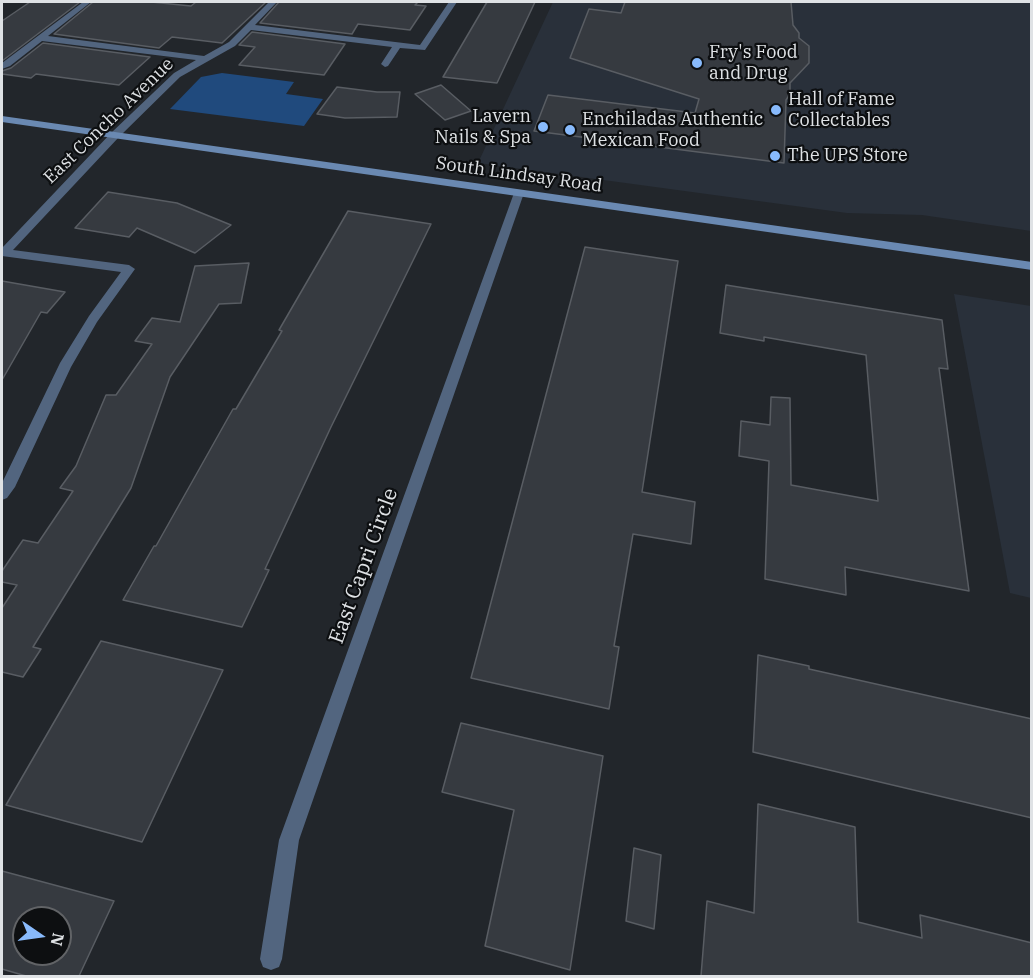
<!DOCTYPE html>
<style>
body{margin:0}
#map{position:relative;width:1033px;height:978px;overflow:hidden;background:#22262b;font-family:"IBM Plex Serif",serif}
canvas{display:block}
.frame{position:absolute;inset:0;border:3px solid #dfe2e5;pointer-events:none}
.north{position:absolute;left:12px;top:906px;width:60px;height:60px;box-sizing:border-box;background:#0d0f11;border:2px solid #616366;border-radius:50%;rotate:103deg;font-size:16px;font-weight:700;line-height:24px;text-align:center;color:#dfe2e5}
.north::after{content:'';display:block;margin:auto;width:21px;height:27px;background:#88bafc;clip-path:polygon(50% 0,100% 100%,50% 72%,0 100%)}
</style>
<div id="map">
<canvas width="1033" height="978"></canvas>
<div class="frame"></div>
<div class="north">N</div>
</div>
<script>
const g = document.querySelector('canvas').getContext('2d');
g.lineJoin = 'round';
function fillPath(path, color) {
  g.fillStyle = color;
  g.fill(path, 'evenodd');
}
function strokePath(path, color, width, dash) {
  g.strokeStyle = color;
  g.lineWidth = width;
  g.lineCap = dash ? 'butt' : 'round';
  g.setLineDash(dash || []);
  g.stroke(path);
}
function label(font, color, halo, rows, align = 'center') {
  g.font = font + ' "IBM Plex Serif",serif';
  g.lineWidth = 4.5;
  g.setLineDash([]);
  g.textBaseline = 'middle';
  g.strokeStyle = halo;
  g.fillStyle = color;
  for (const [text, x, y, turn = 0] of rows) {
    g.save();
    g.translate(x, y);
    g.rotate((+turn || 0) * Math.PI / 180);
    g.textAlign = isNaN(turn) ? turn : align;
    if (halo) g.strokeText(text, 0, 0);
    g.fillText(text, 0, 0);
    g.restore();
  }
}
fillPath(new Path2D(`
 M553 2H1031V231L922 215 847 213 478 163Z
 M954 294 1031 306V598L1010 593Z`), '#29303a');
fillPath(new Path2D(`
 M222 73 294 82 286 94 323 99 304 126 170 109 201 77Z`), '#204a7d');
const building = new Path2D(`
 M30 2H80L2 61V21Z
 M93 2H151L191 6 196 2H266L222 43 172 37 159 48 54 34Z
 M279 2H418L415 5 426 6 410 30 358 24 352 34 260 23Z
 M487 2H535L497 83 443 77Z
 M625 2H791L793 25 799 33V38L809 46V63L790 83V94L786 100 784 163 534 131 548 95 695 113 699 99 570 58 589 9 621 13Z
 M252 32 345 44 324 75 239 65 255 47 239 45Z
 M43 43 150 57 119 85 36 74 31 78 2 74V71L11 68Z
 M441 85 471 111 445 120 415 94Z
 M337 87 377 92H400L397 117 345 118 317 114Z
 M108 192 177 203 231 225 195 253 137 228 129 237 75 228Z
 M348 211 431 224 331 427 265 569 269 570 242 627 123 600 154 546H156L233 409H236L282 331 279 330Z
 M585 247 678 261 642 492 695 502 691 544 633 534 614 646 619 647 609 709 471 678Z
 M249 263 241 303 219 304 170 377 131 488 33 647 41 649 23 677 2 672V608L17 585 2 582V571L23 540 38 543 73 491 60 488 76 466 106 395H116L152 344 135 341 152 318 180 322 195 266Z
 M2 281 65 292 47 313 41 312 2 380Z
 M726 285 942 320 948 369 939 368 969 591 845 567 846 595 765 579 769 461 739 456 741 421 770 425 771 397 790 398 791 485 878 501 866 355 764 337V341L720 333Z
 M101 641 223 670 142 842 6 805Z
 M758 655 809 666V669L1032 719V818L753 752Z
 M461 723 603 756 570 970 485 946 514 810 442 792Z
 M758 804 855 827 858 922 922 938 920 915 1032 943V976H701L707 901 754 913Z
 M634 848 661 855 654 929 626 921Z
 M2 871 114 901 79 976H26L2 969ZM24 918H60V954H24Z`);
fillPath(building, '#363a40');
strokePath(building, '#595d63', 1.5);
fillPath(new Path2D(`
 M83 2H91L48 36 204 56 229 42 269 2H277L255 25 420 45 449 2H457L425 50 400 48 388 66 385 67 381 64 392 47 251 30 235 46 180 77 119 137 13 250 129 265 135 269 97 322 71 367 15 487 7 498 2 500V483L60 363 89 316 121 272 2 256V248L111 133 174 73 196 60 42 41 10 66 2 69V63Z
 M519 190 524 193 299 840 282 959 279 967 271 970 263 967 260 959 279 840 514 193Z`), '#52657f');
fillPath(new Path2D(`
 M2 116 1032 262V270L2 122Z`), '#6a89b2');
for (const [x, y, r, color] of [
 [697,63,6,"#88bafc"],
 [776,110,6,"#88bafc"],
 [543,127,6,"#88bafc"],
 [570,130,6,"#88bafc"],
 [775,156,6,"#88bafc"]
]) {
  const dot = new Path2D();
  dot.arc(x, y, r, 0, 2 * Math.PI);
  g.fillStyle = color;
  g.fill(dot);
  strokePath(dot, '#0d0f11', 2);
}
label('18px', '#dfe2e5', '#0d0f11', [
 ["Fry's Food",709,53],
 ["and Drug",709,74],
 ["Hall of Fame",788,100],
 ["Collectables",788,121],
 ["Lavern",531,117,"right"],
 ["Nails & Spa",531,138,"right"],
 ["Enchiladas Authentic",582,120],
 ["Mexican Food",582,141],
 ["The UPS Store",787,156]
], 'left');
label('18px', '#dfe2e5', '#0d0f11', [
 ["East Concho Avenue",109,121,-44],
 ["South Lindsay Road",519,175,8]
]);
label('21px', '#dfe2e5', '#0d0f11', [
 ["East Capri Circle",364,566,-70]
]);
</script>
